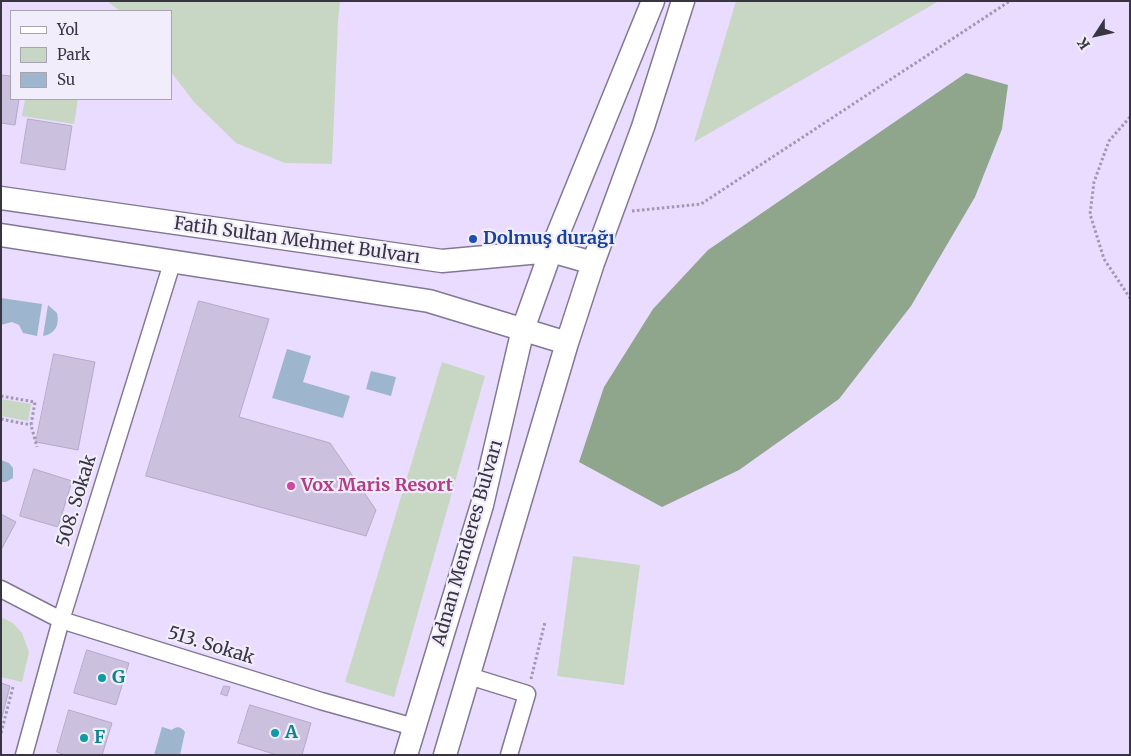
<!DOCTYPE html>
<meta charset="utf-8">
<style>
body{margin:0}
#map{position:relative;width:1131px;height:756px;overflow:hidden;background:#e9dcfe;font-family:Merriweather,serif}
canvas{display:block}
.frame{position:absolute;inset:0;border:2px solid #393441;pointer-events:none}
.legend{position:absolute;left:10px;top:10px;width:162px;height:90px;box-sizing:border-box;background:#f2edfb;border:1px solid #a8a3b1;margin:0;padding:6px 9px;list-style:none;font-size:15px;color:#393441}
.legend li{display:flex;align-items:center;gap:10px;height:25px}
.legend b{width:25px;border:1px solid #a8a3b1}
.north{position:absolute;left:1071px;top:10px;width:50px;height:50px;-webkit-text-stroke:4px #f2edfb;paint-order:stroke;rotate:235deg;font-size:14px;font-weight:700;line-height:20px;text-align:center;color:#393441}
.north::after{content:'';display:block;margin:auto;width:18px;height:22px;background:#393441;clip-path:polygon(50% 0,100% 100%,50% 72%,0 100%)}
</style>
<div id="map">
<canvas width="1131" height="756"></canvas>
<div class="frame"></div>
<ul class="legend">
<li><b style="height:6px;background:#fff"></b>Yol</li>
<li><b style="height:14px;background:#c7d7c4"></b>Park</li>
<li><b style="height:14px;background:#9db6cd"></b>Su</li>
</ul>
<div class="north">K</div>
</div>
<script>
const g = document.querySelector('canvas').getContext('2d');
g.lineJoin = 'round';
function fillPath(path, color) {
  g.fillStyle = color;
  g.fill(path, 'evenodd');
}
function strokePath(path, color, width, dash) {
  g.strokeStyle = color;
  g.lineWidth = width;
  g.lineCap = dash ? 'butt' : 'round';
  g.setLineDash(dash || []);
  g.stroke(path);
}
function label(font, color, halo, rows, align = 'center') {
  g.font = font + ' Merriweather,serif';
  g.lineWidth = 4.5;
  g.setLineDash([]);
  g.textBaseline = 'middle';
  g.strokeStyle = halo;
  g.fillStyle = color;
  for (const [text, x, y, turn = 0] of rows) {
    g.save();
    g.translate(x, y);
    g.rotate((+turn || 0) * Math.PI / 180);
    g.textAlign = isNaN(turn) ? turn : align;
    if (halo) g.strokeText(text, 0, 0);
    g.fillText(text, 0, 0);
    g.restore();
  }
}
fillPath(new Path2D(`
 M107 1H340L338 21 332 164 285 163 236 143 194 102 171 72V11H120Z
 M736 1H939L694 142Z
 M25 99H78L74 124 22 116Z
 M442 362 485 376 394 697 345 682Z
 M1 399 31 404 28 421 1 416Z
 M573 556 640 565 624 685 557 676Z
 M1 617 13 623 22 633 29 652 22 682 1 677Z`), '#c7d7c4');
fillPath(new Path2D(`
 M966 73 1008 85 1002 129 975 197 911 306 839 399 739 470 662 507 579 462 604 387 653 309 708 250Z`), '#8fa58c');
fillPath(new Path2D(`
 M1 298 42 304 37 336 23 333 19 325 12 322 1 325Z
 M48 305 57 313C60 325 55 334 43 336Z
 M287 349 311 356 303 382 350 396 343 418 272 398Z
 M371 371 396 377 391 396 366 389Z
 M1 460 9 463 13 468V478L6 482H1Z
 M162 727 172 730C176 726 181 726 185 732L180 755H154Z`), '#9db6cd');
const building = new Path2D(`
 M1 75 11 76V99H19L15 125 1 123Z
 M28 119 72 126 65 170 21 163Z
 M199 301 269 319 239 417 330 443 376 510 366 536 146 476Z
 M54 354 95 362 78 450 36 442Z
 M34 469 72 481 58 527 20 516Z
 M1 514 16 522 1 550Z
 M87 650 129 663 116 705 74 693Z
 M1 683 10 686 1 721Z
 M224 686 230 687 227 696 221 694Z
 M250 705 311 723 302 755H277L238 743Z
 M69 710 112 723 102 755H65L57 752Z`);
fillPath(building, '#cbc0de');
strokePath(building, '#b5a8c9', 1);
const minor = new Path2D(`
 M1 589 61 620 321 701 414 727
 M469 676 527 694 509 755
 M24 755 61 620 173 260`);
const secondary = new Path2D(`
 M1 198 442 261 551 251 593 263
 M1 235 429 301 567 343
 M406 755 482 505 523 329 551 251 653 1
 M445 755 567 343 593 263 643 127 683 1`);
strokePath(minor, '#827795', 19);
strokePath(secondary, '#827795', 25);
strokePath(new Path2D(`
 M1130 117 1109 141 1094 182 1090 214 1104 259 1130 298
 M632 211 701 204 1010 1
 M1 396 35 402 31 425 37 447
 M1 419 31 425
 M531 679 545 622
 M1 733 13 687`), '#a197b1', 3, [2.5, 2.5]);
strokePath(minor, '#fff', 16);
strokePath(secondary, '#fff', 22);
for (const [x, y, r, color] of [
 [473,239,5,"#1a4fb4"],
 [291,486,5,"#d1479c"],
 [102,678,5,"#0f9aa8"],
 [275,733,5,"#0f9aa8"],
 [84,738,5,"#0f9aa8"]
]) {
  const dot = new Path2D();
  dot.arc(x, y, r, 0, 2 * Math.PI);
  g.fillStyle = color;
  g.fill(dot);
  strokePath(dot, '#f2edfb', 2);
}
label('bold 18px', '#164399', '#f2edfb', [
 ["Dolmuş durağı",483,239]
], 'left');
label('18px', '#393441', '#f2edfb', [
 ["Fatih Sultan Mehmet Bulvarı",297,241,8],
 ["508. Sokak",77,501,-73],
 ["Adnan Menderes Bulvarı",468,543,-74],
 ["513. Sokak",211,646,17]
]);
label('bold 18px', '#b23c85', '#f2edfb', [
 ["Vox Maris Resort",301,486]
], 'left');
label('bold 18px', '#0d838f', '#f2edfb', [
 ["G",112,678],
 ["A",285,733],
 ["F",94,738]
], 'left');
</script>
